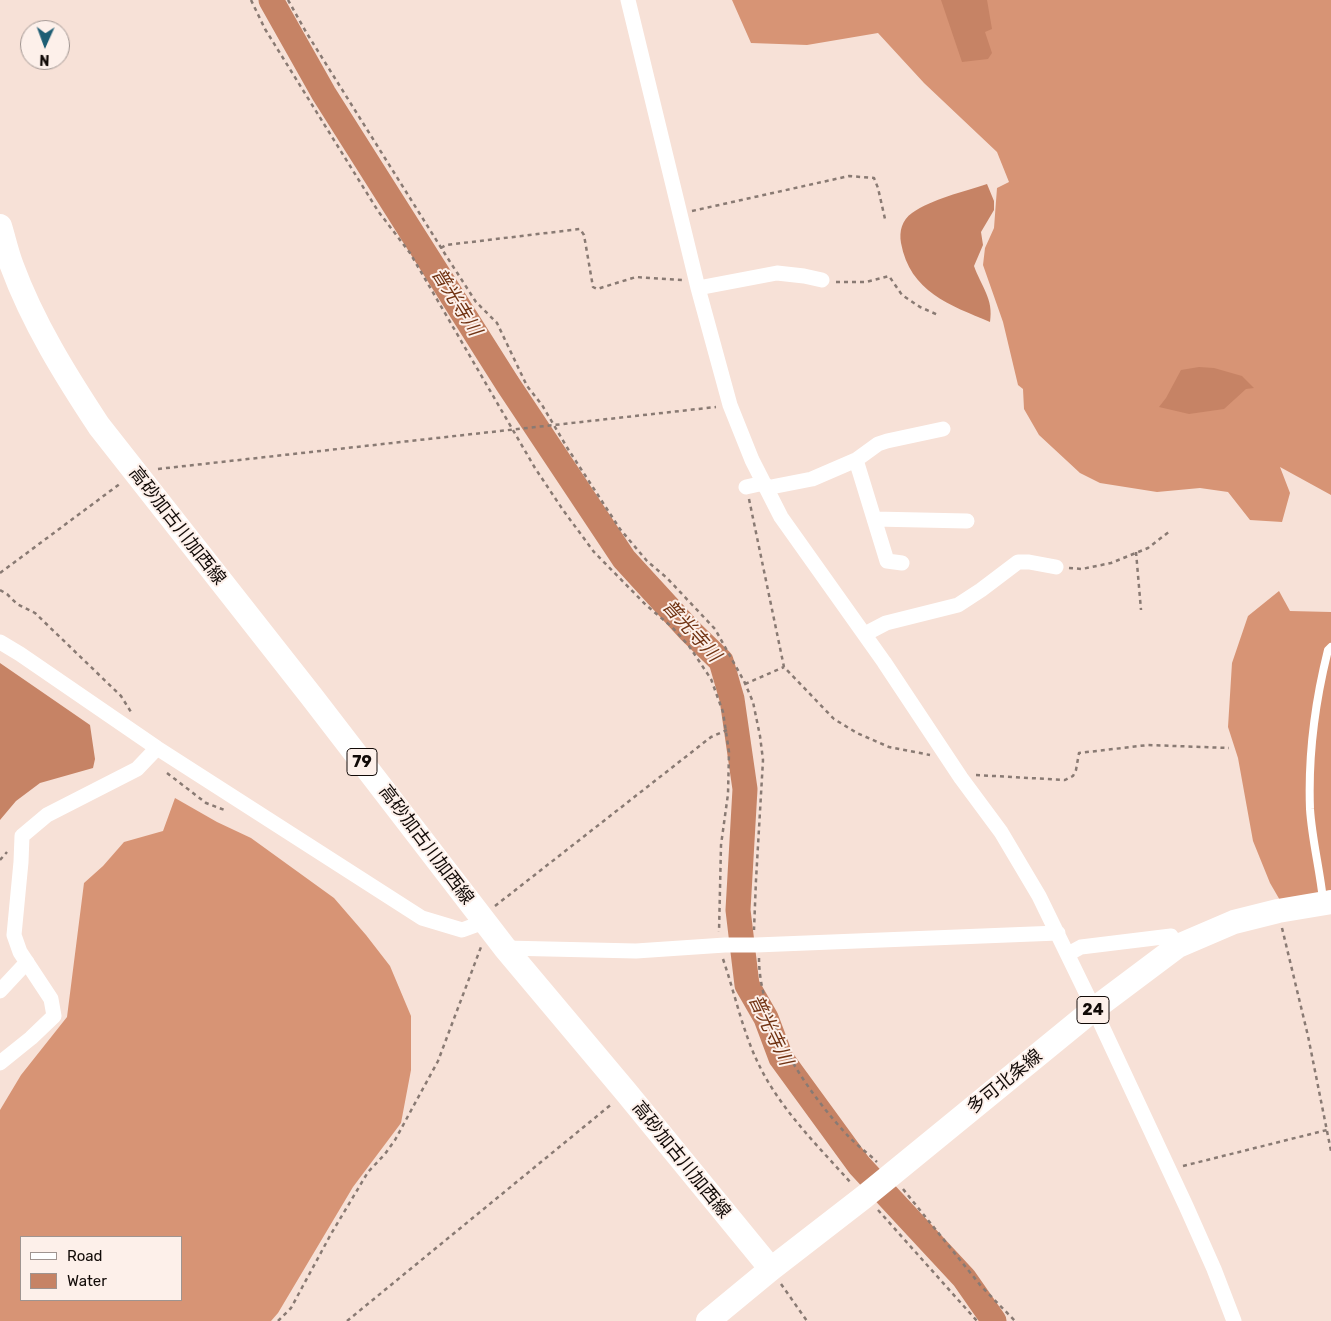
<!DOCTYPE html>
<meta charset="utf-8">
<style>
body{margin:0}
#map{position:relative;width:1331px;height:1321px;overflow:hidden;background:#f7e1d7;font-family:Rubik,sans-serif}
canvas{display:block}
.legend{position:absolute;left:20px;top:1236px;width:162px;height:65px;box-sizing:border-box;background:#fdf0ea;border:1px solid #9f9490;margin:0;padding:6px 9px;list-style:none;font-size:15px;color:#120b08}
.legend li{display:flex;align-items:center;gap:10px;height:25px}
.legend b{width:25px;border:1px solid #9f9490}
.north{position:absolute;left:20px;top:20px;width:50px;height:50px;box-sizing:border-box;background:#fdf0ea;border:1px solid #9f9490;border-radius:50%;rotate:182deg;font-size:14px;font-weight:700;line-height:20px;text-align:center;color:#120b08}
.north::after{content:'';display:block;margin:auto;width:18px;height:22px;background:#1e5e74;clip-path:polygon(50% 0,100% 100%,50% 72%,0 100%)}
</style>
<div id="map">
<canvas width="1331" height="1321"></canvas>
<ul class="legend">
<li><b style="height:6px;background:#fff"></b>Road</li>
<li><b style="height:14px;background:#c68365"></b>Water</li>
</ul>
<div class="north">N</div>
</div>
<script>
const g = document.querySelector('canvas').getContext('2d');
g.lineJoin = 'round';
function fillPath(path, color) {
  g.fillStyle = color;
  g.fill(path, 'evenodd');
}
function strokePath(path, color, width, dash) {
  g.strokeStyle = color;
  g.lineWidth = width;
  g.lineCap = dash ? 'butt' : 'round';
  g.setLineDash(dash || []);
  g.stroke(path);
}
function label(font, color, halo, rows, align = 'center') {
  g.font = font + ' Rubik,"Noto Sans JP",sans-serif';
  g.lineWidth = 4;
  g.setLineDash([]);
  g.textBaseline = 'middle';
  g.strokeStyle = halo;
  g.fillStyle = color;
  for (const [text, x, y, turn = 0] of rows) {
    g.save();
    g.translate(x, y);
    g.rotate((+turn || 0) * Math.PI / 180);
    g.textAlign = isNaN(turn) ? turn : align;
    if (halo) g.strokeText(text, 0, 0);
    g.fillText(text, 0, 0);
    g.restore();
  }
}
fillPath(new Path2D(`
 M732 0H1331V495L1280 467 1290 493 1282 522 1250 520 1228 492 1200 488 1157 492 1100 483 1080 473 1039 435 1024 409 1023 389 1018 385 1003 322 983 265 985 248 994 228 997 188 1009 182 997 152 924 83 878 33 807 45 751 43Z
 M1279 591 1290 611 1331 612V890L1281 902 1270 883 1253 841 1238 758 1228 727 1232 663 1248 616Z
 M175 798 217 822 251 838 334 898 366 935 390 966 411 1016V1070L401 1123 353 1187 278 1313 271 1321H0V1110L21 1075 67 1017 84 883 103 866 124 842 163 831ZM181 1237V1300H21V1237Z`), '#d79475');
fillPath(new Path2D(`
 M941 0H987L992 29 985 32 992 53 988 59 962 62Z
 M987 184 994 201V210L981 232 983 245 974 266C981 286 994 299 990 322 950 305 910 292 901 243 899 231 902 220 912 213 932 199 963 192 987 184Z
 M1199 367 1214 368 1242 376 1254 388 1246 389 1224 409 1189 414 1159 407 1166 398 1181 370Z
 M0 663 90 725 95 759 93 768 40 783 16 801 0 820Z`), '#c68365');
strokePath(new Path2D(`
 M271 0 324 94 507 383 624 559 690 631 721 661 732 699 745 789 738 910 747 985 766 1018 781 1058 859 1165 964 1278 994 1321`), '#c68365', 25);
strokePath(new Path2D(`
 M251 0 265 29 378 211 410 253 535 468 563 510 594 552 646 605 672 627 689 646 711 679 723 712 729 752 728 794 721 845 719 932
 M288 0 306 32 445 254 476 302 497 323 527 386 542 405 568 449 620 529 647 561 667 578 715 629 744 681 753 702 760 736 763 760 756 880 754 930
 M692 211 849 176 874 178 878 188 885 219
 M441 248 446 245 580 229 584 235 593 287 597 289 636 277 683 280
 M836 282H866L889 276 902 295 920 307 938 315
 M158 469 716 407
 M749 499 784 667 834 719 857 733 889 747 930 755
 M1136 552 1141 610
 M1069 568 1082 569 1111 563 1148 548 1170 531
 M0 573 121 483
 M0 590 7 594 17 604 35 613 121 696 131 712
 M745 684 784 667
 M167 773 206 803 227 811
 M976 775 1065 780 1073 776 1076 770 1079 753 1148 745 1229 748
 M0 860 7 852
 M495 906 711 737 727 730
 M1282 928 1308 1036 1331 1151
 M759 958C759 1022 808 1094 851 1139 859 1147 869 1154 877 1162
 M723 959C735 994 743 1033 759 1065 781 1110 818 1146 851 1183
 M1183 1166 1327 1130
 M903 1189 981 1286 1015 1321
 M878 1210 977 1321
 M781 1284 807 1321
 M278 1321 291 1308 331 1234 368 1172 385 1154 395 1140 438 1061 481 947
 M347 1321 613 1103`), '#897a73', 2.5, [4, 4]);
strokePath(new Path2D(`
 M1323 900C1320 870 1312 840 1310 809 1308 756 1315 702 1328 650L1331 647`), '#fff', 8);
strokePath(new Path2D(`
 M628 0 698 288 730 405 752 460 781 517 884 662 961 778 1001 832 1039 896 1094 1009 1186 1206 1214 1269 1234 1321
 M698 288 777 273 804 276 822 280
 M856 460 887 561 902 563
 M746 487 764 483
 M766 488 812 479 856 460 878 444 887 441 943 429
 M874 519 967 521
 M865 634 886 623 958 605 981 590 1018 562H1029L1056 567
 M0 642 20 654 157 748 422 918 462 930 484 922
 M505 948 636 951 725 945H756L1058 933
 M1068 954 1081 947 1171 936 1178 946
 M0 991 27 962
 M0 1063 31 1038 54 1016 51 999 20 952 14 935 21 862 22 836 47 815 137 769 157 748`), '#fff', 15);
strokePath(new Path2D(`
 M0 226C4 239 7 253 12 266 33 323 66 376 99 426L312 697 505 948 626 1092 771 1269
 M708 1321 771 1269 864 1197 1094 1009 1178 946 1234 922 1278 911 1331 902`), '#fff', 24);
for (const [x, y, w] of [
 [362,762,30],
 [1093,1010,32]
]) {
  const box = new Path2D();
  box.roundRect(x - w / 2, y - 13.5, w, 27, 4);
  g.fillStyle = '#fdf0ea';
  g.fill(box);
  strokePath(box, '#120b08', 1);
}
label('bold 16px', '#120b08', null, [
 ["79",362,762],
 ["24",1093,1010]
]);
label('18px', '#120b08', '#fdf0ea', [
 ["高砂加古川加西線",177,526,52],
 ["高砂加古川加西線",426,845,53],
 ["多可北条線",1005,1082,-39],
 ["高砂加古川加西線",681,1160,51]
]);
label('italic 19px', '#713313', '#fdf0ea', [
 ["普光寺川",456,302,58],
 ["普光寺川",691,631,48],
 ["普光寺川",770,1030,64]
]);
</script>
